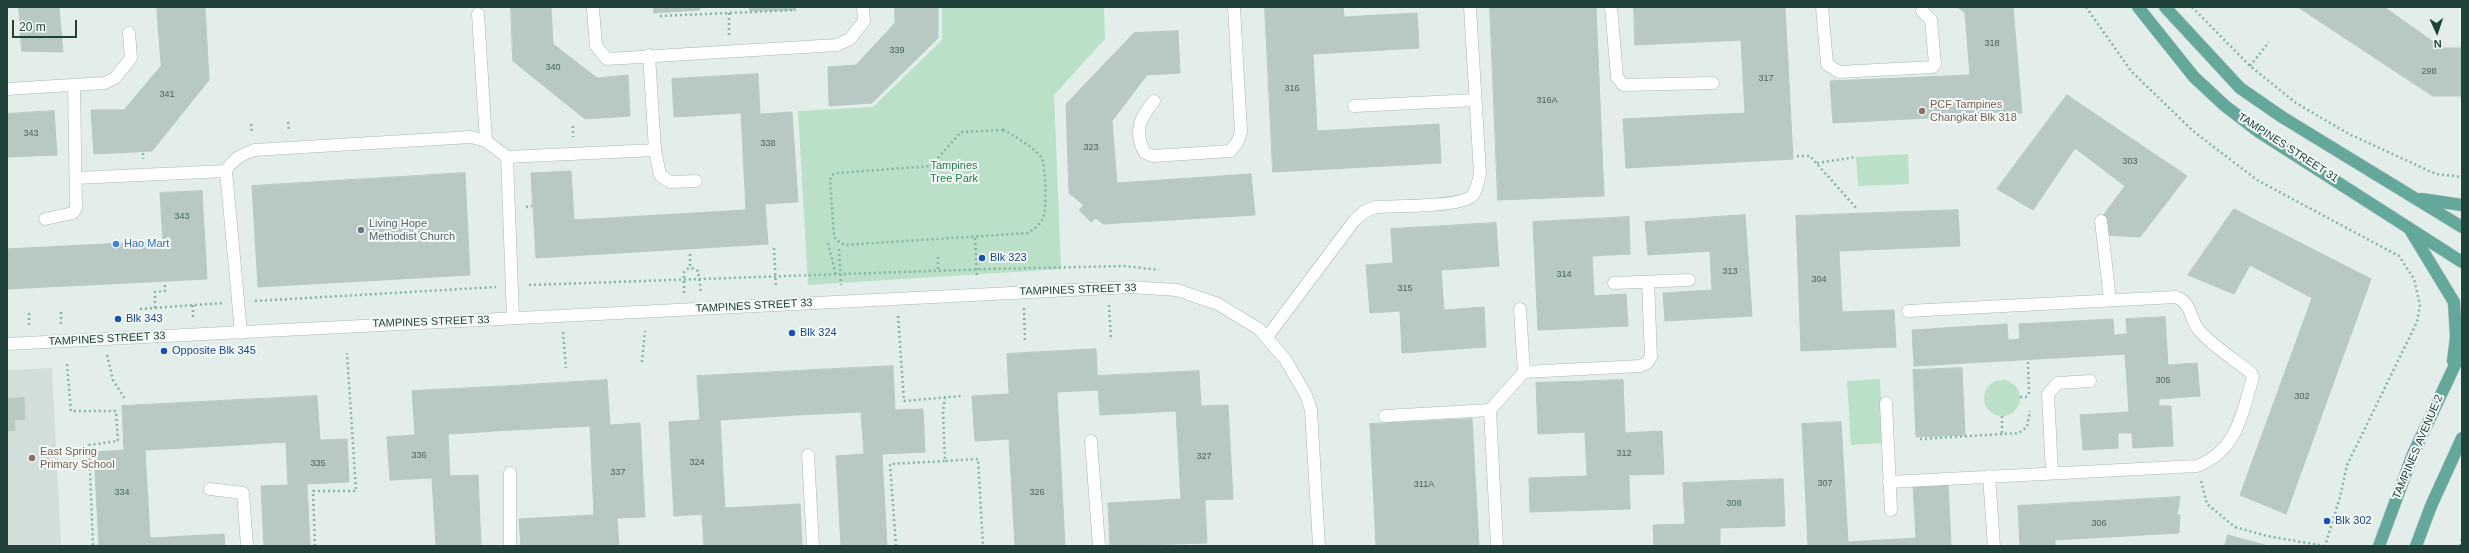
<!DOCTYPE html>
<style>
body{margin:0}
#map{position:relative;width:2469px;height:553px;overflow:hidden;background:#e3eeea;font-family:Helvetica,sans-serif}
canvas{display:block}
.frame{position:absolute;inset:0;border:8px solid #21413b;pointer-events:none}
.north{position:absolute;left:2417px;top:12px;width:40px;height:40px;-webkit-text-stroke:3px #f4faf7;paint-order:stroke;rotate:177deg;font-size:11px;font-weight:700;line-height:16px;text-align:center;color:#21413b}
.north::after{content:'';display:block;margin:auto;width:14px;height:18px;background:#21413b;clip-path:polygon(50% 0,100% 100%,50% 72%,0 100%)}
.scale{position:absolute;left:12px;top:20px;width:65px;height:18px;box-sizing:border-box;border:2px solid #21413b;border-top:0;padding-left:5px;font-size:12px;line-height:14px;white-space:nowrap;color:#21413b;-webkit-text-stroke:3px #f4faf7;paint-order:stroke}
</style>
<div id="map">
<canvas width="2469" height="553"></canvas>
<div class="frame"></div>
<div class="north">N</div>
<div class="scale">20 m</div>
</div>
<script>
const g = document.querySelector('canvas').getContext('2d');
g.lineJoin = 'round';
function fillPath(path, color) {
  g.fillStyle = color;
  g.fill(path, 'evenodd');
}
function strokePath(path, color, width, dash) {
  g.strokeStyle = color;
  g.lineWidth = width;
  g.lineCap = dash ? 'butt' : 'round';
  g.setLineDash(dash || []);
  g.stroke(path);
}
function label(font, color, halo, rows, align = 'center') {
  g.font = font + ' Helvetica,sans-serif';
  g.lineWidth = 4;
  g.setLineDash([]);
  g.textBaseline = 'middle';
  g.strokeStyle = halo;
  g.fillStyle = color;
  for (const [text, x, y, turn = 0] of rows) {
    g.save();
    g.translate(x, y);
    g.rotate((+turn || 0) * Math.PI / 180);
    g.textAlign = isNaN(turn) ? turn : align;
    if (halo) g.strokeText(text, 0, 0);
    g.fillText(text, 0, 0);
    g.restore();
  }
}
fillPath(new Path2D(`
 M52 368 61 546H7V370Z`), '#d1ded9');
fillPath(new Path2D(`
 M942 7H1104L1105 39 1054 95 1061 269 808 285 798 111 873 107 942 40Z
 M1908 154 1909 184 1858 186 1856 157Z
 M1880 379 1883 443 1851 445 1847 381Z
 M1984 398a18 18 0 1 1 36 0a18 18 0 1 1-36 0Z`), '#bae1c7');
const building = new Path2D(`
 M19 7H59L63 52 22 51Z
 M157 7H205L209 80 152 151 94 154 91 110H124L161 66Z
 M511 7H551L553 44 597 78 628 75 630 116 585 119 513 61Z
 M654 7H699L700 10 654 13Z
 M750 7H795V10L750 11Z
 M895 7H938V38L872 103 829 106 828 67 856 65 895 23Z
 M1265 7H1343L1344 17 1417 13 1419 48 1313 54 1317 131 1439 124 1441 163 1273 172Z
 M1490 7H1596L1604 196 1498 200Z
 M1634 7H1785L1793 159 1626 168 1623 119 1745 113 1741 40 1635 45Z
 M1958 7H2013L2022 113 1833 123 1830 81 1970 75 1965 13Z
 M2298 7H2384L2442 48H2462V96H2433Z
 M1178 31 1180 73 1147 75 1112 121 1117 183 1251 174 1255 215 1103 224 1096 218 1091 222 1079 210 1084 205 1069 193 1066 104 1134 33Z
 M758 74 760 114 792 112 798 202 765 204 768 244 536 258 531 173 571 171 574 220 746 210 741 113 674 117 672 79Z
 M2067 95 2187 176 2140 237 2106 235 2102 217 2125 186 2075 148 2033 210 1997 189Z
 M54 111 57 155 7 157V114Z
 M465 173 470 275 258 287 252 186Z
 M202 191 207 279 7 289V249L163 241 160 193Z
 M2234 209 2371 279 2286 514 2240 495 2312 298 2250 265 2234 294 2188 275Z
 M1958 210 1960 246 1839 251 1842 312 1894 310 1896 347 1801 351 1796 216Z
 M1745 215 1752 316 1665 321 1663 293 1712 290 1710 251 1648 255 1645 222Z
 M1629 217 1630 254 1592 256 1594 296 1626 294 1628 326 1538 330 1533 222Z
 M1496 223 1499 266 1441 270 1444 310 1484 307 1486 347 1402 353 1400 311 1370 313 1366 265 1393 263 1391 229Z
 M2165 317 2168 365 2197 363 2200 396 2159 399V406H2171L2173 446 2133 448 2132 433H2118V448L2083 450 2080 415 2129 412 2125 354 1914 366 1912 330 2007 324 2008 340 2020 339 2019 324 2113 319 2114 335 2127 334 2126 319Z
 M1096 349 1098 390 1057 392 1065 546H1015L1009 439 975 441 972 396 1009 394 1007 354Z
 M893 366 895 410 923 409 925 452 882 454 887 546H841L836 456 864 454 861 412 797 415 795 371Z
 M1962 368 1965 435 1916 437 1913 370Z
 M795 371 797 415 720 420 725 508 800 504 802 546H704L702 514 674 516 669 422 700 420 697 376Z
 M1199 371 1201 406 1228 405 1233 499 1205 500 1207 543 1110 546 1108 503 1181 499 1176 411 1100 415 1097 376Z
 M607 380 610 425 640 423 645 517 617 518 619 546H521L519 519 594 515 590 426 512 430 510 386Z
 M1623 380 1625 433 1662 431 1664 474 1629 475 1630 509 1530 512 1529 478 1587 476 1585 432 1538 434 1536 383Z
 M510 386 512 430 448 434 450 476 478 475 481 546H436L432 478 390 480 387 437 415 435 412 391Z
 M317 396 320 440 347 439 349 482 307 484 310 546H264L261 486 288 485 286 442 222 446 219 401Z
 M24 398 25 419 14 420 15 430 7 431V399Z
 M219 401 222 446 145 450 150 538 224 534 225 546H99L94 452 124 450 122 406Z
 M1472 419 1479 546H1376L1370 424Z
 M1841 422 1848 542 1916 538 1913 485 1948 483 1951 546H1808L1802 424Z
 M1783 479 1785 526 1720 528V546H1654L1653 525 1685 524 1683 483Z
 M2180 497 2177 515H2180L2179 533 2055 540V546H2020L2018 506Z
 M2228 535 2268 546H2225Z`);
fillPath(building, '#b8c9c3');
strokePath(building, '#b5c9c2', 1);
const minor = new Path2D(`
 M1611 7 1617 77 1623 85 1713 83
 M1822 7 1827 64 1839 72 1933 67 1935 64 1931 20 1922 11
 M593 9 596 46 607 59 837 45 850 39 864 21 863 7
 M478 14 486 141
 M649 55 655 150 660 175 670 182 696 181
 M7 89 105 83 115 78 131 58 129 33
 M1154 101C1140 117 1133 133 1145 153L1153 156 1230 151 1237 143 1241 132 1234 7
 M1354 106 1475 100
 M507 157 513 318
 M76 178 226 171
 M45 219 73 213 76 208 74 85
 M2101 221 2110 300
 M1614 283 1689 280
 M1520 309 1524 372
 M241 333 226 171C233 159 241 155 254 150L471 137 486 141 507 157 655 150
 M1267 337 1354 221 1365 211 1376 207C1397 206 1455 207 1471 197 1477 192 1478 181 1480 174L1470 7
 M7 344 1130 287 1177 290 1218 304 1259 329 1285 359 1306 395 1311 410 1319 546
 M1886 403 1891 510
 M1385 416 1490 410
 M1091 441 1099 546
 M808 455 813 546
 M2052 472 2048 394 2058 383 2090 381
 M1989 476 1994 546
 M1889 482 2197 466C2237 451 2242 414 2253 377L2251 373C2234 359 2212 346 2198 329 2190 318 2191 302 2176 297L1908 311
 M210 489 243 493 247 546
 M510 546V473
 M1497 546 1490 410 1524 372 1640 366 1647 363 1651 357 1648 282`);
const major = new Path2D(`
 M2138 7 2194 77 2224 105 2259 132 2462 262
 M2165 7 2240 88 2282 117 2462 227
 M2421 199 2462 205
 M2409 228 2454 302 2456 337 2453 361
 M2379 546 2413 454 2462 350
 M2416 546 2431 506 2462 438`);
strokePath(minor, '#a5b7b2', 13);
strokePath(major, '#c1cac8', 13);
strokePath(new Path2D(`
 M2086 7 2131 71 2193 131 2257 180 2399 256 2414 279 2420 305 2417 322 2347 465 2340 497 2325 546
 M2192 7 2250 66 2296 103 2349 134 2436 174 2462 177
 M729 13V35
 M660 16 796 10
 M2250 66 2269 42
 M288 122 289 131
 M251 124 252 133
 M573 126V137
 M1003 130C1011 133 1037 150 1041 157 1046 163 1047 211 1043 218 1040 225 1034 229 1028 233L845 245 836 240 834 236 830 180 832 175 838 173 931 166 961 132Z
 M143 153V159
 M1797 156H1810L1857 209
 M1817 163 1856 157
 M526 207 532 206
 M975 238 977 278
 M828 243 836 275
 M774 248 776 288
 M839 249 841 285
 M690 254V267L698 271 701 292
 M938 257V272
 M529 285 988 269 1125 266 1159 270
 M684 293V272L690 267
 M255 301 496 287
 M193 305V319
 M1109 305 1111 340
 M155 308V292L165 291V284
 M1024 308 1025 342
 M140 309 222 303
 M61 312V325
 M29 313V326
 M898 316 904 401 961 396
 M563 332 566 368
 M107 355 113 380 125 399
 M642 362 645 331
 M2028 362 2029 394
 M67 364 71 411H116L118 441 89 445 93 546
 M945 397 943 411 945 461 978 459 983 546
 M2020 397H2030
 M2002 416V434
 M1920 439 2019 433 2027 427 2030 411
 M2201 481 2207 504 2235 527 2267 536 2325 546
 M315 546 313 491H356L347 353
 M896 546 890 464 945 461
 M2460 546 2462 538`), '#80b5a8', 2.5, [2, 3]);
strokePath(minor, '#fff', 12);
strokePath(major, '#63a89b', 12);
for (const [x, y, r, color] of [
 [1922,111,4,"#8d6e63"],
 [361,230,4,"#6b7280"],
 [116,244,4,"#3f7fe0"],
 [982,258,4,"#1a4fb4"],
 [118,319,4,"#1a4fb4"],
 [792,333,4,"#1a4fb4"],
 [164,351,4,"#1a4fb4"],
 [32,458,4,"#8d6e63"],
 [2327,521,4,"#1a4fb4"]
]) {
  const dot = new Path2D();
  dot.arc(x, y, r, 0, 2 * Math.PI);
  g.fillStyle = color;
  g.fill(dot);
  strokePath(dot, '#f4faf7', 1.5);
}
label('9px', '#47635d', null, [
 ["318",1992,44],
 ["339",897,51],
 ["340",553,68],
 ["298",2429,72],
 ["317",1766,79],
 ["316",1292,89],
 ["341",167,95],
 ["316A",1547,101],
 ["343",31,134],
 ["338",768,144],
 ["323",1091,148],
 ["303",2130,162],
 ["343",182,217],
 ["313",1730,272],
 ["314",1564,275],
 ["304",1819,280],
 ["315",1405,289],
 ["305",2163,381],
 ["302",2302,397],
 ["312",1624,454],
 ["336",419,456],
 ["327",1204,457],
 ["324",697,463],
 ["335",318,464],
 ["337",618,473],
 ["307",1825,484],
 ["311A",1424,485],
 ["334",122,493],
 ["326",1037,493],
 ["308",1734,504],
 ["306",2099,524]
]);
label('11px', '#785e54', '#f4faf7', [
 ["PCF Tampines",1930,105],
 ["Changkat Blk 318",1930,118],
 ["East Spring",40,452],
 ["Primary School",40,465]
], 'left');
label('11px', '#21413b', '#f4faf7', [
 ["TAMPINES STREET 31",2288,148,33],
 ["TAMPINES STREET 33",1078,290,-2],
 ["TAMPINES STREET 33",754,306,-3],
 ["TAMPINES STREET 33",431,322,-2],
 ["TAMPINES STREET 33",107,339,-3],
 ["TAMPINES AVENUE 2",2418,447,-67]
]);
label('11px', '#277c4d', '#f4faf7', [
 ["Tampines",954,166],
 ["Tree Park",954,179]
]);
label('11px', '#5b616d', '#f4faf7', [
 ["Living Hope",369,224],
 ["Methodist Church",369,237]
], 'left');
label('11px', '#366cbe', '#f4faf7', [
 ["Hao Mart",124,244]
], 'left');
label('11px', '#164399', '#f4faf7', [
 ["Blk 323",990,258],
 ["Blk 343",126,319],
 ["Blk 324",800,333],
 ["Opposite Blk 345",172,351],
 ["Blk 302",2335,521]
], 'left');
</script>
